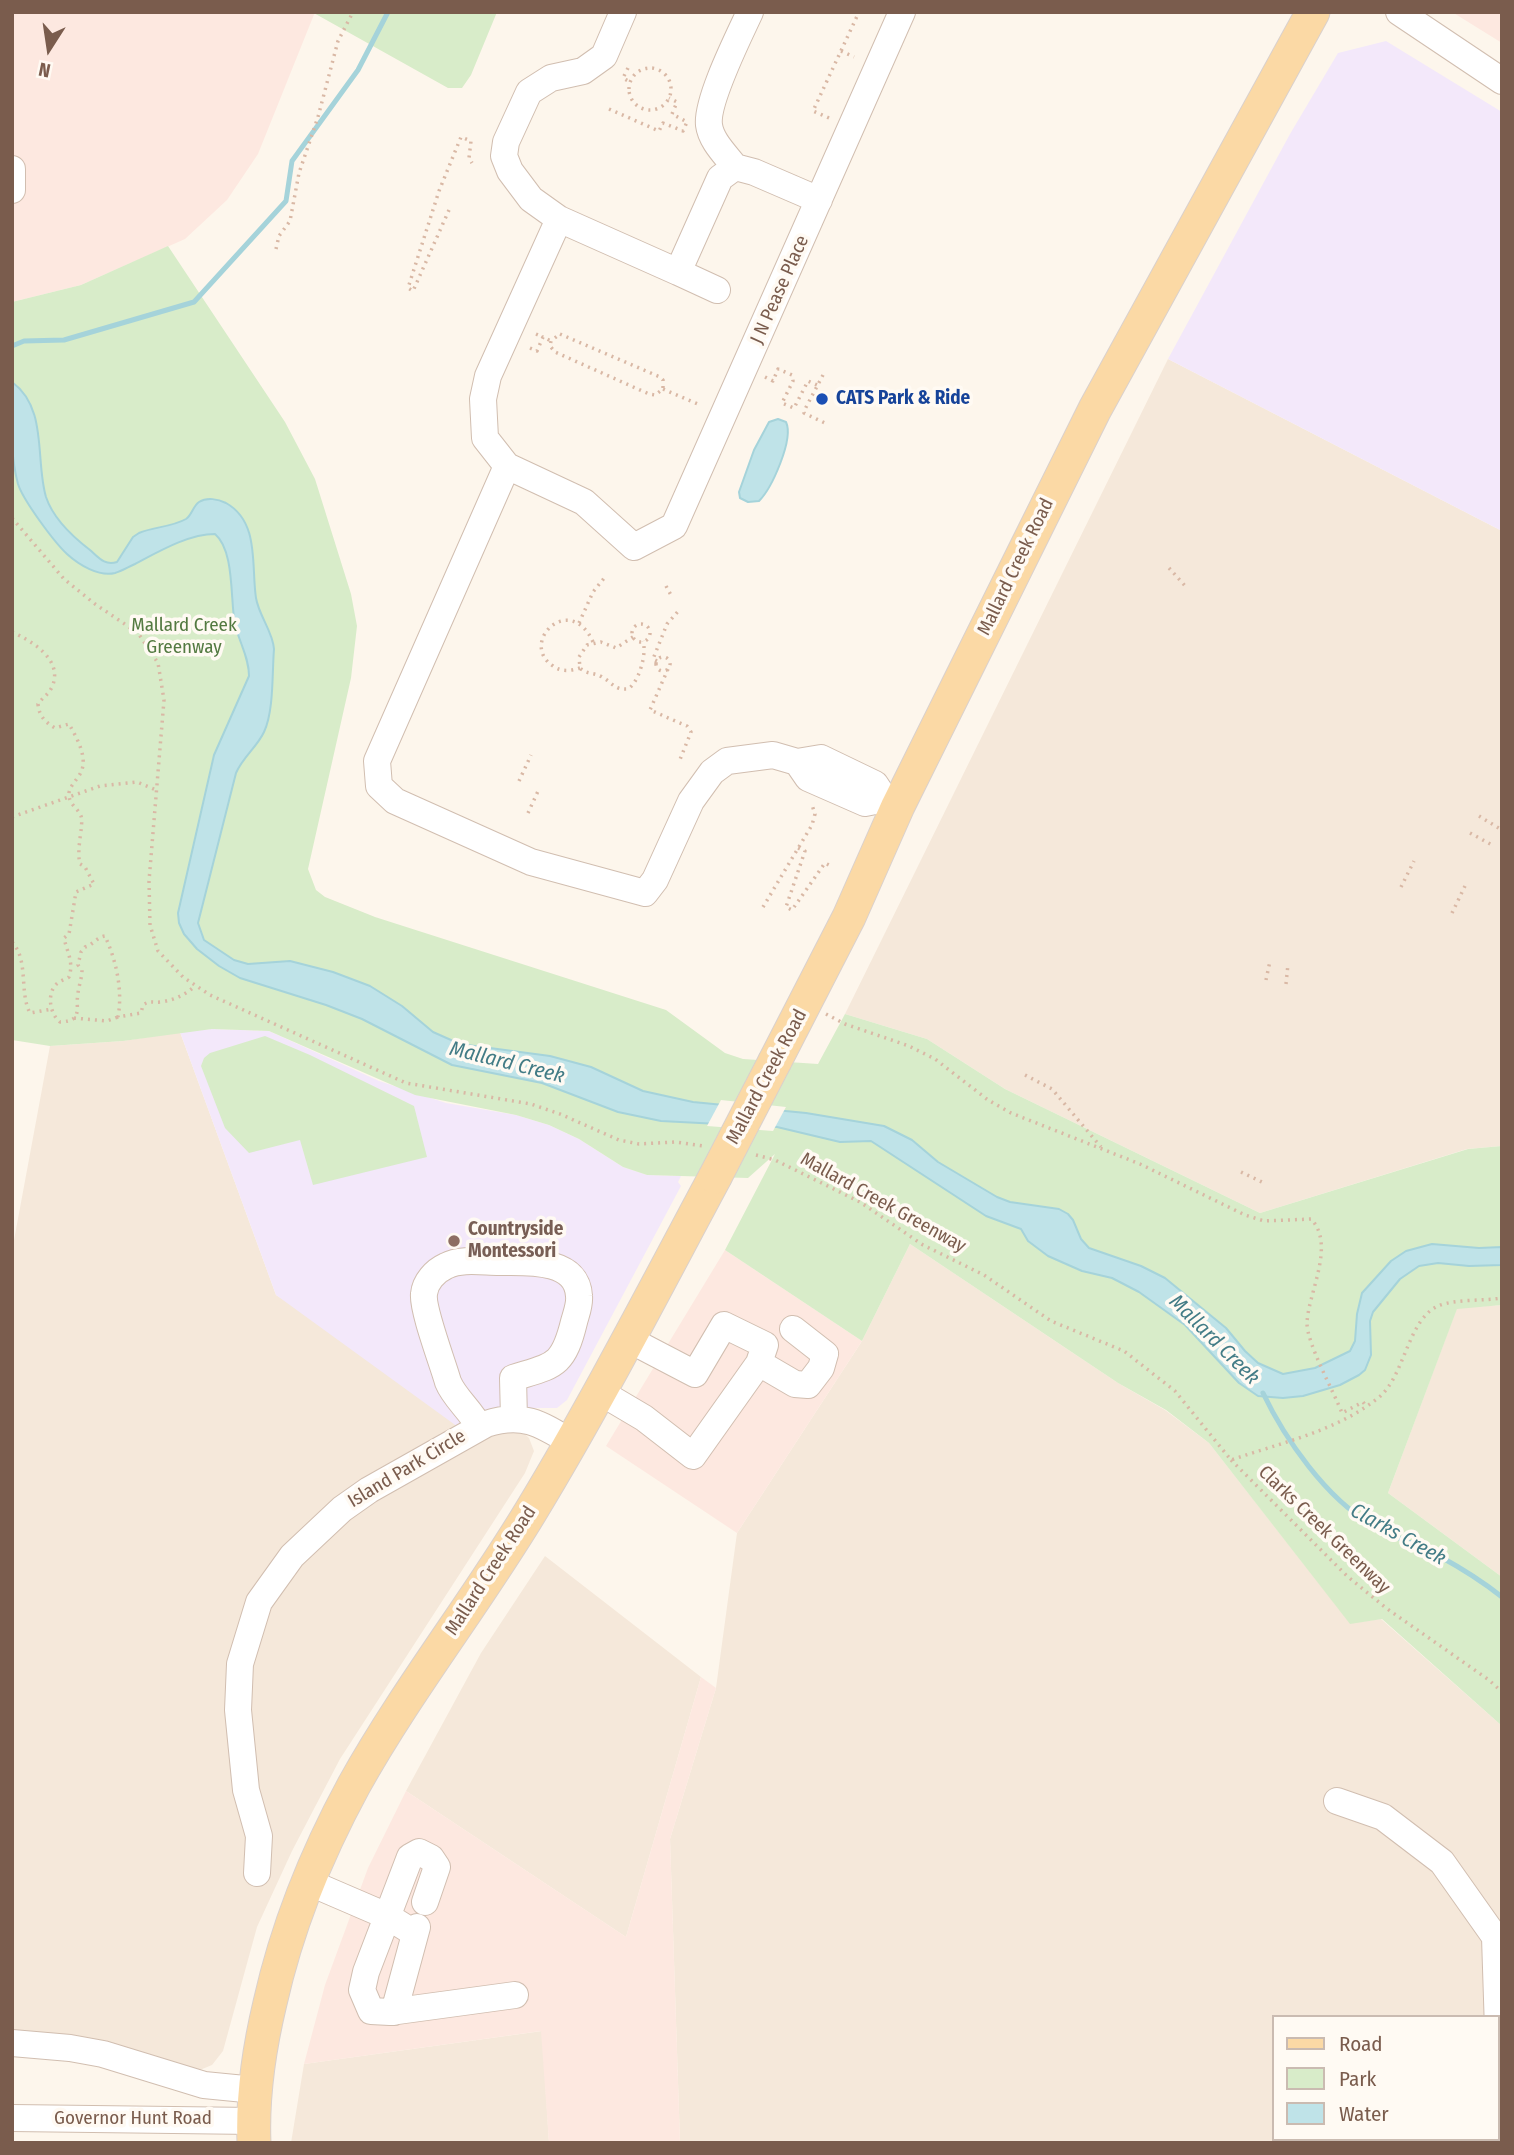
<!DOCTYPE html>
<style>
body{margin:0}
#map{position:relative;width:1514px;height:2155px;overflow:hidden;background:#fdf6ec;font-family:"Fira Sans Condensed",sans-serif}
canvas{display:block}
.frame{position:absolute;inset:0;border:14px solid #7a5c4d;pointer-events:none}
.legend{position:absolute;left:1272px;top:2015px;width:228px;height:126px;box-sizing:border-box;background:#fffaf3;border:2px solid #cabbb1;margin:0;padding:9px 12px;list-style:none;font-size:21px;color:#7a5c4d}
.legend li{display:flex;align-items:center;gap:14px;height:35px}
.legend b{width:35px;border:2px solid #cabbb1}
.north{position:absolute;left:14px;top:14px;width:70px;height:70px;-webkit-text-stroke:5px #fffaf3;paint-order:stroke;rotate:192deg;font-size:19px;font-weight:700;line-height:28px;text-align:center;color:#7a5c4d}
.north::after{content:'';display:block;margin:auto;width:24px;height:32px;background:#7a5c4d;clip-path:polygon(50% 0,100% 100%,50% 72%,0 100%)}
</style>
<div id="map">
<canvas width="1514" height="2155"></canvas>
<div class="frame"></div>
<ul class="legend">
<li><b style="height:9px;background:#fbd9a5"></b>Road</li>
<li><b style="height:19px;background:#d8ecc9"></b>Park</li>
<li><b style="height:19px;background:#bfe3e8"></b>Water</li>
</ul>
<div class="north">N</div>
</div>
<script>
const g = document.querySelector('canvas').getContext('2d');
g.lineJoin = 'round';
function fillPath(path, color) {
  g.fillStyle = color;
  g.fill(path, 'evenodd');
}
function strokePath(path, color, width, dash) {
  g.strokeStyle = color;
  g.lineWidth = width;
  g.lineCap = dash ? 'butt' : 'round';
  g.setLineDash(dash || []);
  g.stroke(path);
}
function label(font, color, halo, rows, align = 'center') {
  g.font = font + ' "Fira Sans Condensed",sans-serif';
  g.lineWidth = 7;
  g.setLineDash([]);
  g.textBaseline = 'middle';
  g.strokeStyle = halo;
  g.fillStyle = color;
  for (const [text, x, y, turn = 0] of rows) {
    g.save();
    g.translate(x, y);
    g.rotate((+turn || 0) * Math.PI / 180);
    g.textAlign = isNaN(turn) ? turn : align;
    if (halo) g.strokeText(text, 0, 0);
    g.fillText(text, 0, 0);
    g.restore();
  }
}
fillPath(new Path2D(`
 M1168 359 1502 531V1146L1467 1149 1260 1213 1005 1089 927 1039 845 1014Z
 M180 1032 276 1295 503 1428 524 1433 529 1438 534 1451 525 1473 340 1759 292 1851 257 1927 223 2051 212 2065 195 2072 12 2036V1251L50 1046 123 1041Z
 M910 1244 1118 1383 1165 1410 1209 1443 1350 1623 1381 1619 1502 1726V2143H680L670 1839 716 1688 737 1533 862 1341ZM1274 2017H1498V2139H1274Z
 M1502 1305V1577L1388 1493 1457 1308Z
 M545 1556 701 1677 626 1937 406 1791 481 1653Z
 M542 2031 549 2143H291L304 2064Z`), '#f5e8da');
fillPath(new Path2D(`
 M12 12H315L258 154 227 200 185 239 81 285 12 302Z
 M1452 12H1502V43Z
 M725 1250 862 1341 737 1533 606 1446Z
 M701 1677 716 1688 670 1839 680 2143H549L541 2031 304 2064 325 1985 368 1868 406 1791 626 1937Z`), '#fde8e0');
fillPath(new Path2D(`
 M1386 41 1502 112V531L1168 359 1290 134 1338 53Z
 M212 1029 269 1031 379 1081 446 1103 516 1115 549 1125 579 1139 623 1167 647 1175 681 1176 678 1182 681 1186 567 1400 557 1408H526L458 1427 276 1295 180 1032Z`), '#f3e8fa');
fillPath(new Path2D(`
 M312 12H497L471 75 462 88H448Z
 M168 246 285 422 315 479 351 594 357 626 351 678 308 869 316 890 325 897 375 917 666 1010 725 1053 743 1059 818 1064 845 1014 927 1039 1005 1089 1260 1213 1468 1149 1502 1146V1305L1457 1309 1388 1493 1502 1577V1726L1382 1619 1350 1624 1209 1443 1166 1410 1118 1383 910 1244 862 1341 725 1250 775 1154 748 1178 647 1175 623 1167 579 1139 549 1125 516 1115 415 1095 269 1031 212 1029 123 1041 50 1046 12 1040V302L81 285Z
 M265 1036 310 1055 414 1106 427 1157 313 1185 300 1140 249 1153 225 1128 201 1066 204 1058 210 1053Z`), '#d8ecc9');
const water = new Path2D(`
 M12 382C48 408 35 460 46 497 53 518 73 537 90 550 99 558 105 566 117 562L133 537 139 533C153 527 172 527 186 519 192 515 193 506 199 502 207 497 218 499 226 503 260 522 251 566 256 598 259 616 273 632 274 649 272 673 274 711 264 732 257 747 243 757 236 773L198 923 204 940 234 960 248 964 290 961 333 972 370 986 402 1006 433 1032 460 1044 550 1056 591 1067 643 1091 693 1102 806 1113 884 1126 912 1140 938 1162 997 1197 1010 1202 1059 1209 1068 1214 1073 1220 1081 1239 1089 1248 1141 1266 1165 1278 1226 1328 1245 1351 1258 1363 1283 1374 1315 1368 1350 1351 1355 1341 1357 1314 1362 1293 1391 1261 1406 1251 1432 1244 1479 1248 1502 1247V1265L1469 1266 1438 1263 1419 1266 1400 1279 1373 1312 1370 1321 1371 1355 1365 1370 1359 1375 1340 1385 1303 1396 1283 1398 1258 1396 1239 1383 1185 1325 1139 1292 1112 1278 1082 1271 1048 1256 1028 1241 1021 1229 986 1216 871 1141 840 1142 777 1127 661 1121 618 1112 542 1083 452 1065 362 1019 326 1005 240 978 219 966 197 949 184 934 179 923 178 913 214 755 249 676C249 657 239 642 235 624 230 601 235 551 215 534 188 534 158 552 135 564 128 567 122 571 115 573 99 577 79 565 67 554 54 542 23 500 18 484 9 451 12 416 12 382Z
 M778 419 786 422C794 439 772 488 759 501L748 502 740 498 739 492 754 450 769 422Z`);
fillPath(water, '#bfe3e8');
strokePath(water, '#a5d3da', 2);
fillPath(new Path2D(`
 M721 1100 786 1107 773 1131 707 1126Z`), '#fdf6ec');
strokePath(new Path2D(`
 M12 346 24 341 64 340 194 302 286 201 292 161 358 70 388 12
 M1263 1393C1285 1439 1326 1498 1371 1524 1392 1537 1417 1544 1439 1556 1461 1568 1482 1581 1502 1597`), '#a5d3da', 5);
const minor = new Path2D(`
 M1399 12 1502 81
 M735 167C726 155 711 141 709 125 706 101 739 36 750 12
 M12 169V190
 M819 200 754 172 735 167 720 178 678 272 559 219 488 376 483 399 485 438 507 466 584 502 634 547 674 526 902 12
 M559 219 531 199 510 171 504 156 506 142 529 92 551 78 583 71 604 56 623 12
 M678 272 717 290
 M507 466 377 761 379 786 395 801 531 862 645 893 655 880 691 801 712 772 727 761 773 755 797 762 821 758 875 784 885 799 898 806
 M797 762 808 778 865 803 885 799
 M628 1339 695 1374 724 1325 765 1345 759 1363
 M600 1392 644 1418 693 1456 759 1363 795 1384 808 1385 821 1368 825 1354 793 1329
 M479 1427C471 1410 455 1399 448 1382 443 1364 422 1309 424 1294 425 1282 435 1271 446 1266 461 1258 483 1262 499 1262 525 1262 577 1258 579 1296 580 1305 576 1314 574 1322 563 1367 554 1365 513 1378L514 1419
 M1337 1801 1383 1817 1442 1862 1495 1937 1498 2030
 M257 1873 259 1836 246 1790 238 1710 240 1664 259 1602 292 1556 342 1509 369 1490 486 1424C523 1412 541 1424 572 1443
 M308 1882 387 1916 414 1933
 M425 1902 437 1867 431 1858 419 1852 410 1857 366 1972 362 1990 371 2011 390 2012 515 1995
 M394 2012 417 1927
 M12 2043 70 2048 103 2054 204 2085 255 2090
 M12 2118 254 2121
 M1368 2139 1377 2143
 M1459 2143 1460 2139`);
const major = new Path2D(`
 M775 1061 849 917 898 806 1095 409 1313 12
 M254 2143C252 2095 259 2049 270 2003 287 1927 317 1853 354 1785 407 1690 475 1604 531 1511 597 1402 655 1289 715 1177`);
strokePath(minor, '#d1beb0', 28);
strokePath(major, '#dad1cd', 35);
strokePath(new Path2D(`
 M841 51 854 57
 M629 89a21 21 0 1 1 42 0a21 21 0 1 1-42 0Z
 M628 68 623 78 630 82
 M609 109 659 131 663 123 683 131 687 122 672 114 677 102 669 98
 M829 118 813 111 859 12
 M449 210 413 291 408 288 439 191 461 137 471 141 469 158 472 163
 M276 249 279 236 290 221 299 173 318 117 338 41 353 12
 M536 334 543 337
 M560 334 660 377 663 380V389L655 395 649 394 555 352 550 346 551 341Z
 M530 348 537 351 543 337 551 341
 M823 375 804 411V413L827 424
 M765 377 773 381 778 369 792 375 793 381 782 403 794 408 808 381 817 385
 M663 389 700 405
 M12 518 64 579 95 604 138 633 158 663 164 700 149 881 150 925 158 951 183 977 210 995 406 1083 531 1104 560 1114 619 1140 639 1144 676 1142 703 1146
 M1169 568 1187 588
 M666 586 672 597
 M579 623 593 592 605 577
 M632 633a9 9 0 1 1 18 0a9 9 0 1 1-18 0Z
 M12 632C32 641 64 660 52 687 48 695 43 697 38 704 39 716 45 722 55 728L69 724C77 738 89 759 80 774 76 781 70 786 69 793 68 804 78 808 81 816 84 825 76 848 80 864L85 867 94 884 76 892 69 934 64 938C67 952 74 962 69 977 66 979 62 980 59 982 46 991 49 1013 60 1022 84 1021 75 1008 78 993 79 985 82 978 82 970L78 965 81 952 85 947C93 945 97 937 105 936 116 960 123 990 118 1017L141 1013 143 1005C150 1000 153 1003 161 1002 174 1000 185 995 195 986
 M633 637 616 648 601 642 587 645 579 657 580 668C587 675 594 672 602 677 613 683 614 690 628 689 639 682 647 654 643 641
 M656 664a7 7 0 1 1 14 0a7 7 0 1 1-14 0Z
 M657 661 653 659 667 624 680 609
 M580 668C571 671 561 672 553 666 518 643 570 591 593 642
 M668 669 650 710 687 726 691 732 679 762
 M519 781 531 755
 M528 813 539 789
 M1479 816 1502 830
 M12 817 100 786 137 782 156 790
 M1470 833 1494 846
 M798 848 805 851 786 907 792 910 825 863 833 867
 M1401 887 1414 861
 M763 907 812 825 815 814 812 805
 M1452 913 1465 886
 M12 942C29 960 19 992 30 1013L52 1009
 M1266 980 1270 961
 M1286 984 1288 964
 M826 1014 845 1024 909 1046 935 1059 988 1100 1011 1113 1140 1164 1245 1215 1264 1221 1311 1219C1336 1245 1308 1293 1307 1323 1307 1344 1334 1392 1342 1413L1363 1402 1366 1406
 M74 1018 107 1021 118 1017
 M1025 1075 1052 1089 1101 1147
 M756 1155 775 1160 860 1202 923 1245 984 1275 1051 1321 1124 1351 1175 1391 1231 1460C1280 1443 1337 1431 1378 1398 1405 1377 1407 1320 1438 1306 1454 1299 1484 1301 1502 1298
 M1241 1172 1264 1183
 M1231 1460 1347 1576 1386 1608 1489 1680 1502 1692`), '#d9b8a5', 3.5, [2, 5]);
strokePath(minor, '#fff', 26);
strokePath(major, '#fbd9a5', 33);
const majorBridge = new Path2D(`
 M715 1177 775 1061`);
strokePath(majorBridge, '#dad1cd', 35, []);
strokePath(majorBridge, '#fbd9a5', 33);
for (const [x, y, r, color] of [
 [822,399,7,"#1a4fb4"],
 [454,1241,7,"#8d6e63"]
]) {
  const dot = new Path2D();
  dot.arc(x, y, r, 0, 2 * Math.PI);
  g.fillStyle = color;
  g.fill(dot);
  strokePath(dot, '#fffaf3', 2.5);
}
label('19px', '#7a5c4d', '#fffaf3', [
 ["J N Pease Place",780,290,-66],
 ["Mallard Creek Road",1016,567,-64],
 ["Mallard Creek Road",767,1077,-62],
 ["Mallard Creek Greenway",883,1203,29],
 ["Island Park Circle",407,1469,-31],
 ["Clarks Creek Greenway",1324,1530,44],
 ["Mallard Creek Road",491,1571,-57],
 ["Governor Hunt Road",133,2119]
]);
label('bold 19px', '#164399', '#fffaf3', [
 ["CATS Park & Ride",836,399]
], 'left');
label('19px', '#537a41', '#fffaf3', [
 ["Mallard Creek",184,626],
 ["Greenway",184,648]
]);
label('bold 19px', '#785e54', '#fffaf3', [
 ["Countryside",468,1230],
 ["Montessori",468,1252]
], 'left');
label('italic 21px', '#437c86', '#fffaf3', [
 ["Mallard Creek",507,1063,14],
 ["Mallard Creek",1214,1340,45],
 ["Clarks Creek",1398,1535,29]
]);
</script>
